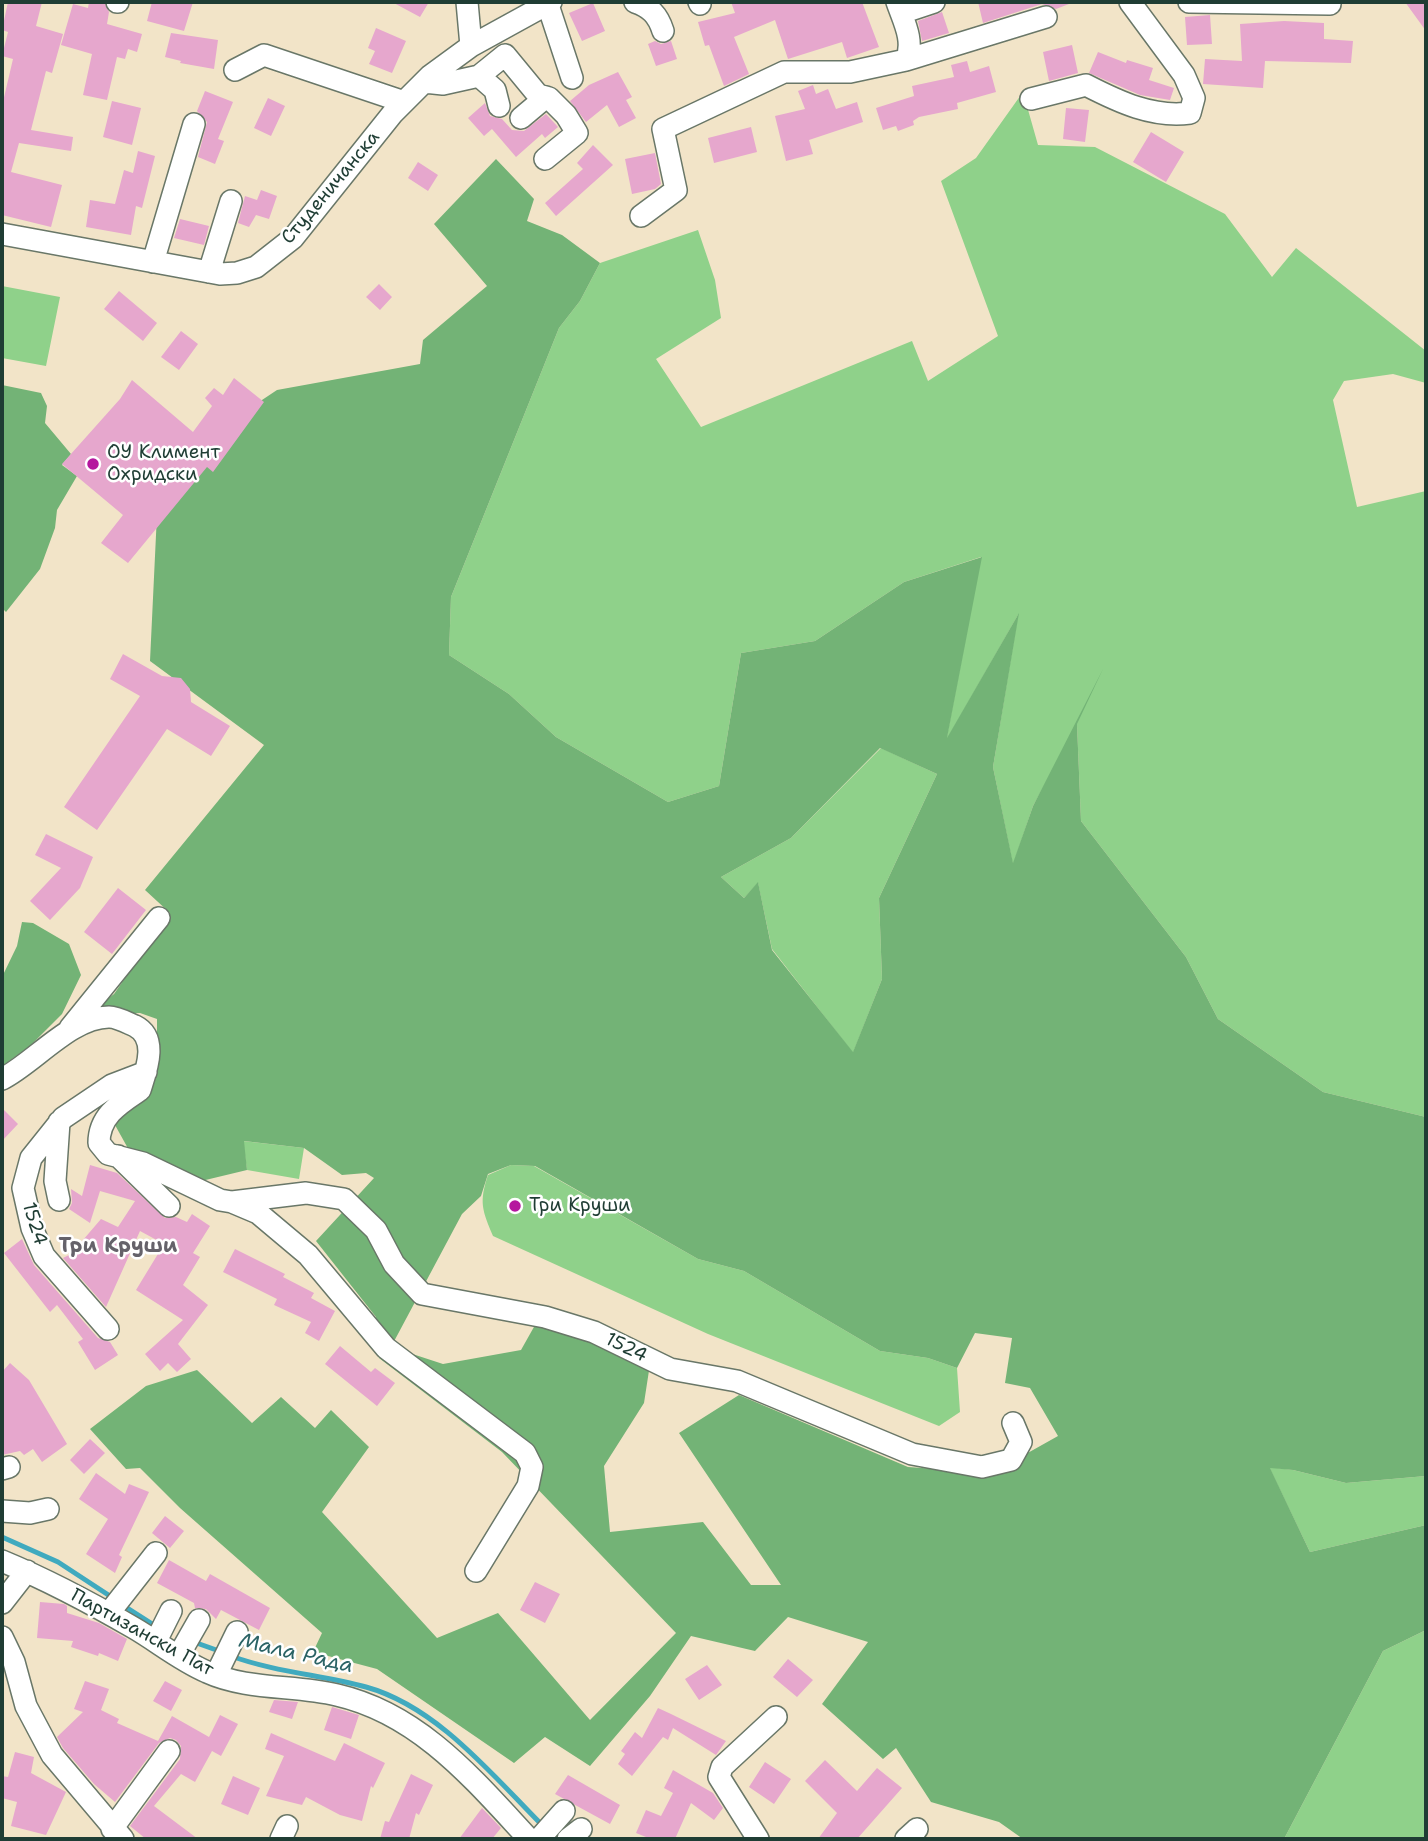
<!DOCTYPE html>
<meta charset="utf-8">
<style>
body{margin:0}
#map{position:relative;width:1428px;height:1841px;overflow:hidden;background:#f2e4c8;font-family:"Shantell Sans",sans-serif}
canvas{display:block}
.frame{position:absolute;inset:0;border:4px solid #1f3d34;pointer-events:none}
</style>
<div id="map">
<canvas width="1428" height="1841"></canvas>
<div class="frame"></div>
</div>
<script>
const g = document.querySelector('canvas').getContext('2d');
g.lineJoin = 'round';
function fillPath(path, color) {
  g.fillStyle = color;
  g.fill(path, 'evenodd');
}
function strokePath(path, color, width, dash) {
  g.strokeStyle = color;
  g.lineWidth = width;
  g.lineCap = dash ? 'butt' : 'round';
  g.setLineDash(dash || []);
  g.stroke(path);
}
function label(font, color, halo, rows, align = 'center') {
  g.font = font + ' "Shantell Sans",sans-serif';
  g.lineWidth = 5;
  g.setLineDash([]);
  g.textBaseline = 'middle';
  g.strokeStyle = halo;
  g.fillStyle = color;
  for (const [text, x, y, turn = 0] of rows) {
    g.save();
    g.translate(x, y);
    g.rotate((+turn || 0) * Math.PI / 180);
    g.textAlign = isNaN(turn) ? turn : align;
    if (halo) g.strokeText(text, 0, 0);
    g.fillText(text, 0, 0);
    g.restore();
  }
}
fillPath(new Path2D(`
 M1023 92 1038 145 1095 147 1225 214 1272 277 1296 248 1426 351V383L1393 374 1344 381 1333 400 1357 507 1426 491V1117L1323 1092 1218 1019 1186 957 1081 821 1077 725 1033 806 1013 865 993 767 1018 615 946 741 981 557 904 582 815 641 741 653 719 786 668 802 556 737 509 694 449 655 451 597 559 328 580 301 600 263 698 230 715 280 721 318 656 359 701 427 912 341 928 381 998 336 941 181 976 158Z
 M2 286 60 297 46 366 2 358Z
 M881 748 937 774 879 898 882 979 853 1053 772 949 758 883 744 898 721 877 791 838Z
 M243 1141 304 1148 299 1179 247 1170Z
 M511 1165 534 1166 698 1259 744 1271 880 1351 928 1358 957 1368 960 1412 939 1426 708 1334 493 1236C482 1210 479 1202 488 1175Z
 M1269 1467 1293 1470 1346 1483 1426 1476V1525L1310 1552Z
 M1426 1630V1839H1284L1383 1651Z`), '#8fd18a');
fillPath(new Path2D(`
 M496 159 534 199 527 221 562 235 600 263 580 301 559 328 451 597 449 655 509 694 556 737 668 802 719 786 741 653 815 641 904 582 982 557 947 738 1019 613 993 767 1013 863 1033 806 1103 669 1077 724 1081 821 1186 957 1218 1019 1323 1092 1426 1117V1476L1346 1483 1293 1470 1270 1468 1310 1552 1426 1525V1630L1383 1651 1284 1839H1023L999 1822 931 1802 896 1748 883 1759 822 1704 868 1642 788 1617 755 1651 691 1636 650 1696 590 1766 545 1737 514 1763 377 1669 313 1652 322 1633 180 1508 140 1468 126 1469 90 1429 146 1386 197 1370 252 1423 281 1397 315 1428 331 1410 369 1447 322 1512 437 1638 498 1613 590 1720 676 1633 502 1452 379 1358 376 1317 316 1241 374 1178 366 1173 342 1175 304 1148 244 1141 247 1170 193 1183 130 1152 115 1125 150 1080 157 1050V1019L140 1013 88 1014 114 994 170 913 145 890 264 745 150 661 158 493 208 436 277 390 420 364 423 340 487 286 434 224ZM880 748 937 774 879 898 882 979 853 1052 772 950 758 882 744 898 721 877 791 838ZM511 1165 535 1166 698 1259 744 1271 880 1351 928 1358 957 1368 975 1333 1012 1338 1005 1383 1030 1388 1058 1436 992 1473 908 1467 739 1395 679 1433 781 1585H751L703 1522 610 1532 604 1466 644 1403 650 1364 539 1318 521 1350 443 1364 391 1347 462 1214 481 1196 488 1174Z
 M2 385 41 393 47 406 45 423 71 454 62 465 77 476 57 510 55 528 40 569 6 612 2 608Z
 M22 922 33 923 69 944 81 975 62 1014 29 1047 2 1066V977L17 946Z`), '#73b376');
strokePath(new Path2D(`
 M2 1537 58 1562 113 1598
 M121 1604 157 1627
 M191 1641 222 1652
 M231 1656C275 1672 321 1675 366 1687 438 1707 493 1776 544 1827`), '#40aabf', 5);
fillPath(new Path2D(`
 M8 2H42L36 26 63 34 52 73 46 71 31 130 73 137 71 151 19 143 11 172 62 185 51 227 2 215V106L13 59 2 56 8 32 2 30Z
 M89 2H104L109 12 107 24 142 34 137 52 128 49 125 59 117 57 107 100 83 95 92 54 61 45 73 4 88 8Z
 M152 2H193L184 31 147 21Z
 M392 2H429L420 17Z
 M731 2H862L879 47 847 58 842 42 788 59 775 20 734 37 749 74 724 86 709 45 705 46 698 22 735 13Z
 M978 2H1068L1069 4 1056 9 1042 4 983 23Z
 M1405 2H1426V31Z
 M593 3 605 31 582 41 569 13Z
 M942 12 949 33 922 41 918 21Z
 M1210 15 1212 44 1187 45 1185 17Z
 M1284 21 1324 23V39L1353 41 1351 63 1265 61 1263 88 1203 84 1205 59 1242 61 1240 24Z
 M376 28 406 41 392 73 369 64 375 51 368 48Z
 M171 33 218 40 214 69 180 63 181 61 165 57Z
 M655 41 661 44 671 41 677 59 656 66 648 44Z
 M1072 45 1078 73 1049 81 1043 52Z
 M1098 52 1126 63 1127 60 1153 68 1149 80 1174 88 1170 100 1140 95 1089 73Z
 M967 61 970 72 989 66 996 92 957 103 958 109 919 117 913 121 914 125 898 131 896 126 883 130 876 108 914 96 912 86 954 77 951 65Z
 M618 72 632 97 626 100 636 118 619 127 607 105 586 122 570 101 589 85Z
 M813 85 816 94 828 89 836 109 857 102 863 122 809 140 813 154 786 161 775 116 805 109 798 91Z
 M205 91 233 102 218 139 224 141 215 164 198 157 207 122 197 111Z
 M268 98 285 106 271 136 254 128Z
 M112 101 141 108 132 145 103 137Z
 M485 103 490 116 502 119 512 130 524 131 546 114 558 127 545 138 542 134 516 157 492 129 484 136 468 118Z
 M1066 108 1089 110 1085 142 1063 139Z
 M751 127 757 152 714 163 708 138Z
 M1151 132 1184 152 1166 182 1133 162Z
 M593 145 613 165 556 216 545 203 583 169 577 163Z
 M138 151 155 156 142 208 136 206 131 235 86 227 90 200 115 204 124 170 133 173Z
 M655 153 661 184 655 189 632 194 625 159Z
 M418 162 438 175 428 191 408 178Z
 M261 190 277 196 269 219 256 215 249 227 238 223 245 196 257 200Z
 M180 219 209 226 204 245 174 238Z
 M379 284 392 297 380 310 366 297Z
 M119 291 157 323 143 341 104 309Z
 M181 331 198 344 179 370 161 357Z
 M234 378 264 402 213 472 207 467 128 563 101 543 123 515 62 464 120 399 132 380 193 432 212 406 205 398 214 388 223 395Z
 M123 654 162 676 181 678 190 689 191 702 230 726 211 756 167 729 97 830 64 807 140 696 110 679Z
 M46 834 93 857 80 888 50 920 30 901 61 868 35 855Z
 M118 888 146 910 112 954 84 932Z
 M2 1108 18 1124 2 1141Z
 M90 1165 117 1173 165 1218 176 1217 187 1222 192 1214 210 1226 193 1253 200 1257 183 1285 208 1305 178 1344 191 1359 177 1372 168 1363 160 1371 145 1354 183 1320 136 1290 164 1244 140 1231 106 1307 63 1258 71 1254 101 1219 118 1227 135 1201 100 1191 90 1223 69 1209 72 1203 71 1189 82 1196Z
 M22 1239 34 1265 98 1338 110 1342 118 1355 95 1370 78 1342 83 1339 57 1305 50 1312 4 1253Z
 M235 1249 285 1274 283 1277 314 1293 311 1298 335 1311 319 1341 305 1333 311 1322 274 1305 277 1299 223 1272Z
 M340 1346 371 1372 375 1368 395 1383 377 1406 325 1364Z
 M10 1363 29 1380 67 1444 42 1462 33 1449 24 1455 20 1451 2 1455V1372Z
 M90 1439 105 1453 84 1474 70 1460Z
 M96 1473 125 1494 129 1484 149 1492 119 1555 122 1557 115 1573 86 1554 108 1519 79 1499Z
 M165 1516 184 1531 170 1548 152 1533Z
 M169 1560 206 1581 210 1574 270 1608 259 1630 221 1610 216 1619 206 1609 195 1608 194 1603 157 1583Z
 M535 1582 560 1594 545 1623 520 1610Z
 M40 1602 64 1604 67 1606V1613L99 1623 127 1639 118 1661 99 1653 98 1656 71 1647 73 1641 37 1638Z
 M788 1659 813 1680 797 1697 773 1677Z
 M707 1665 722 1685 699 1700 685 1679Z
 M85 1681 109 1689 101 1710 119 1719 117 1723 158 1741 172 1716 209 1737 220 1715 238 1724 221 1756 212 1751 195 1782 181 1774 154 1806 198 1839H146L130 1826 180 1759 181 1746 176 1740 170 1738 159 1743 115 1802 94 1784 63 1748 57 1737 83 1712 74 1709Z
 M165 1681 182 1690 171 1711 153 1701Z
 M274 1700 298 1702 292 1719 269 1712Z
 M332 1707 359 1715 351 1739 324 1730Z
 M658 1708 671 1714 726 1741 716 1755 673 1728 668 1740 663 1737 632 1776 618 1764 625 1754 621 1751 635 1732 642 1738Z
 M271 1733 335 1761 344 1743 385 1763 373 1788 371 1786 362 1821 340 1815 306 1797 302 1805 266 1796 284 1756 265 1749Z
 M15 1752 34 1757 31 1773 66 1792 46 1835 11 1826 17 1802 2 1798V1776L8 1777Z
 M825 1760 857 1791 877 1768 902 1788 857 1839H818L837 1813 805 1781Z
 M765 1762 791 1779 774 1804 749 1787Z
 M673 1770 713 1793 723 1808 714 1820 691 1803 675 1839H651L636 1833 646 1810 661 1816 673 1793 664 1788Z
 M411 1774 433 1785 419 1815 416 1813 409 1839H380L385 1821 389 1822Z
 M568 1775 620 1805 610 1824 555 1794Z
 M233 1776 260 1788 248 1815 221 1804Z
 M482 1808 501 1828 492 1839H459Z`), '#e6a7cd');
const minor = new Path2D(`
 M117 2H118
 M467 2 471 46
 M547 2 572 78
 M635 2C650 7 658 15 663 31
 M699 2 700 4
 M1189 2 1330 4
 M901 13 934 2
 M906 60 1046 17
 M235 70 264 55 404 102
 M479 76 505 55 538 95 549 98 566 115 577 133 545 159
 M424 82 443 84 479 76 495 90 499 106
 M1031 99 1086 85C1119 102 1153 118 1190 113L1194 98 1184 75 1130 2
 M521 118 546 97
 M641 216 676 190 663 129 784 72H850L906 60C915 41 903 20 897 2
 M2 234 220 274 237 273 256 267 293 238 393 113 430 76 471 46 551 2
 M153 262 194 124
 M209 272 231 201
 M70 1028 159 918
 M2 1079C34 1063 71 1017 109 1017 117 1017 128 1023 135 1026 159 1038 146 1071 140 1090 119 1104 99 1116 99 1143L108 1154 143 1163 220 1200 232 1202 306 1193 344 1199 376 1230 394 1264 422 1294 545 1317 594 1332 670 1369 737 1381 912 1454 982 1467 1011 1460 1021 1442 1013 1423
 M59 1122 55 1181 59 1200
 M118 1156 169 1206
 M232 1202 258 1213 308 1255 386 1348 525 1453 532 1467 528 1486 476 1571
 M108 1329 44 1256 32 1228 23 1188 31 1158 63 1118 112 1085 146 1072
 M2 1469 9 1467
 M2 1511 30 1513 48 1509
 M2 1561C48 1580 91 1603 134 1628 158 1642 181 1661 207 1672 246 1690 295 1685 337 1695 420 1714 474 1780 529 1839
 M2 1603 27 1571
 M109 1613 156 1553
 M2 1637 14 1662 26 1706 52 1755 123 1839
 M156 1641 171 1611
 M179 1655 199 1620
 M216 1675 237 1632
 M112 1829 169 1751
 M281 1839 287 1826
 M539 1839 564 1811
 M568 1839 581 1829
 M758 1839 719 1777 722 1767 776 1717
 M906 1839 917 1829`);
strokePath(minor, '#697768', 24);
strokePath(minor, '#fff', 21);
for (const [x, y, r, color] of [
 [93,464,7,"#b5179e"],
 [515,1206,7,"#b5179e"]
]) {
  const dot = new Path2D();
  dot.arc(x, y, r, 0, 2 * Math.PI);
  g.fillStyle = color;
  g.fill(dot);
  strokePath(dot, '#fff', 2.5);
}
label('19px', '#1f3d34', '#fff', [
 ["Студеничанска",331,188,-50],
 ["1524",34,1224,73],
 ["1524",626,1348,26],
 ["Партизански Пат",142,1633,29]
]);
label('19px', '#1f3d34', '#fff', [
 ["ОУ Климент",107,453],
 ["Охридски",107,475],
 ["Три Круши",529,1206]
], 'left');
label('bold 21px', '#65626a', '#fff', [
 ["Три Круши",118,1247]
]);
label('italic 21px', '#2b6365', '#fff', [
 ["Мала Рада",296,1654,13]
]);
</script>
